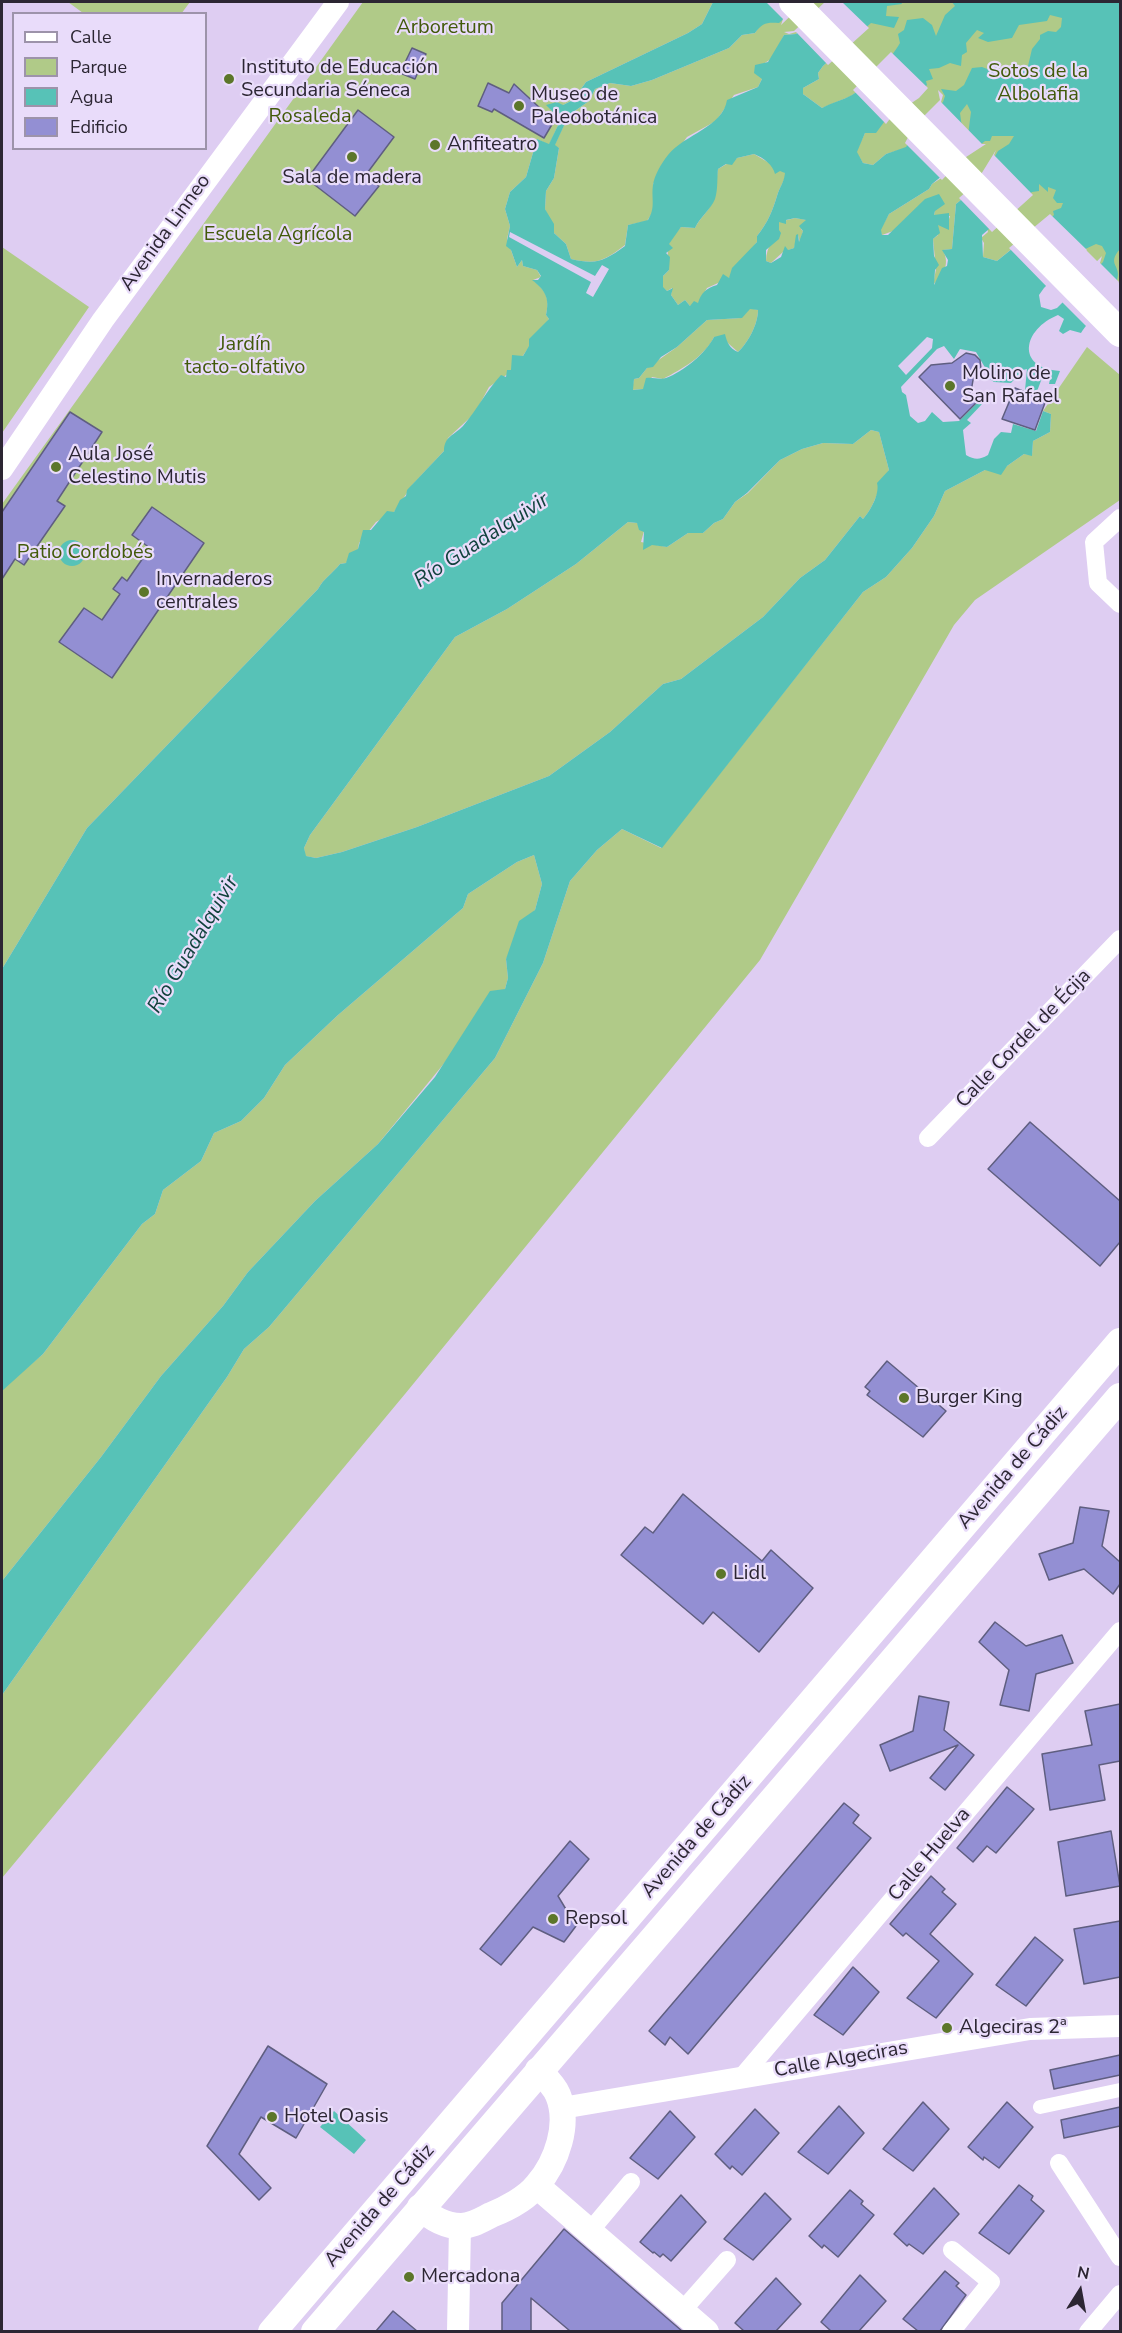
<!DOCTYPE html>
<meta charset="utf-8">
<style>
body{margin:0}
#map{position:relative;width:1122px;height:2333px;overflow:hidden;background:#decdf2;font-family:"Nunito Sans",sans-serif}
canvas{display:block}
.frame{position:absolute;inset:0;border:3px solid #2c2633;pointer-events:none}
.legend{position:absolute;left:12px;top:12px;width:195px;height:138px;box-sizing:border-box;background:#e9dcfa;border:2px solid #9d93aa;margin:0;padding:8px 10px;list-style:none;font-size:18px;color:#2c2633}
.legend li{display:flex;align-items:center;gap:12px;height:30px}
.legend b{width:30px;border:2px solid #9d93aa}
.north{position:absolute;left:1050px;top:2261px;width:60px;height:60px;-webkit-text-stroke:4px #e9dcfa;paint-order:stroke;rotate:11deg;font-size:16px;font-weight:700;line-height:24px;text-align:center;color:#2c2633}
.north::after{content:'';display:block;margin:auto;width:21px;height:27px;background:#2c2633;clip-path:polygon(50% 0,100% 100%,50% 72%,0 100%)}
</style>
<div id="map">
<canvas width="1122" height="2333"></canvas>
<div class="frame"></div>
<ul class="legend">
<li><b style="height:8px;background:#fff"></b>Calle</li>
<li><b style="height:16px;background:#b0ca88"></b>Parque</li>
<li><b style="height:16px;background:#57c2b7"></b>Agua</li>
<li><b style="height:16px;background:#938fd3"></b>Edificio</li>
</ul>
<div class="north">N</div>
</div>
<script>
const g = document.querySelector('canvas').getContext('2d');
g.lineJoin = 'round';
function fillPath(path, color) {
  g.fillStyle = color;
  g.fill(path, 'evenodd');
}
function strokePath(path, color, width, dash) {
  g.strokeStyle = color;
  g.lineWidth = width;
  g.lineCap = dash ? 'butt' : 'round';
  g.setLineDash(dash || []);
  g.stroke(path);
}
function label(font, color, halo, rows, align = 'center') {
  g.font = font + ' "Nunito Sans",sans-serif';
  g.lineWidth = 4.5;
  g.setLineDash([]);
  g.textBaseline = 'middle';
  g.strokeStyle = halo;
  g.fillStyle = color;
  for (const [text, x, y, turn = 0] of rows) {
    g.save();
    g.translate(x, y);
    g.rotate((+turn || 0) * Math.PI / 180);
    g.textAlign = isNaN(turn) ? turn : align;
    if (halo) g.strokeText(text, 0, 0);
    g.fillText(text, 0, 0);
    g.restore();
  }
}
fillPath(new Path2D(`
 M68 2H190L181 14 83 13Z
 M363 2H713L702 24 688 33 586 82 573 100 563 105H547L553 112 560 113 562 117 549 145 537 139 526 177 510 192 505 209 510 226 507 239 517 267 522 260 523 266 537 270 541 277 533 280C546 291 550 298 546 315L549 319 512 371 489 387 475 413 448 438 444 451 413 484 394 512 376 522 359 543 358 550 346 563 340 564C332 574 324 578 318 589L87 828 2 969V504Z
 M802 2H829L796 34 784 35C778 47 775 60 762 64V79L758 87 734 95 716 121 687 137 653 184 654 210 647 221 628 225 625 245C604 261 597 265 571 259L566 244 554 233 545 209 546 191 554 178 559 148 554 146 569 115 589 101 595 89 610 83 631 86 652 80 729 48 742 35 755 33 760 25Z
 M842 2H1120V284L1052 216 997 261 983 257 984 243 981 238 988 232 978 186 956 204 952 249 943 250C950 265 944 273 933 285L936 269 933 239 938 235V224L947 225 950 216 934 215 935 211 904 220 896 230 882 235 880 230 889 214 929 189 932 184 946 175 917 128 906 148 886 154 873 165 863 163 856 152 865 133 863 87 851 96 822 108 803 94V88L819 79 818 73 823 66 867 27Z
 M754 154 786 173C784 183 779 188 777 196 772 212 768 222 757 236V242L729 278 707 288 698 304 690 306 685 300 678 305 671 295 672 288 667 291 662 287 663 276 669 270C669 247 662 248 681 227L695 228C699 219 708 212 712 203 717 192 716 180 718 169L737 158Z
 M795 218 807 220 801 229 803 231 800 243 798 235 794 248 783 252 771 263 766 261C766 247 776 235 779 222Z
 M2 247 89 307 2 433Z
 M750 308 758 310C758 324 748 343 738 352L721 337H714C704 357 682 369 663 379L652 377 644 389 632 390 634 379 639 378 647 368 677 347 707 320 741 318Z
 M1087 347 1120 375V500L975 600 954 625 760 960 405 1394 2 1878V1695L227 1377 244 1349 269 1327 495 1058 543 963 570 881 597 850 622 829 661 848 863 592 886 577 912 548 934 516 945 491 985 470 1007 466 1024 454 1032 455 1033 441 1050 432 1051 414 1043 411Z
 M871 430 879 432 889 470C878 486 876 505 863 519L860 516 825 560 800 578 763 617 681 679 663 684 610 732 549 776 417 827 342 852 316 858 305 856 304 848 310 835 455 637 507 609 576 564 628 522 637 523 644 531 641 542 667 547 688 533H703L714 523 723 519 735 502 748 493 780 460 802 449 823 443 853 444Z
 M534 855 542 884 535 910 506 959 508 978 505 989 378 1144 315 1201 248 1272 223 1306 161 1376 101 1457 2 1581 3 1388 43 1354 142 1224 155 1214 163 1190 201 1161 214 1133 241 1121 264 1098 285 1065 338 1015 463 908 468 894 517 862Z`), '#b0ca88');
fillPath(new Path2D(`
 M713 2H802L779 23C767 22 762 23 755 33L742 35 729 48 652 80 631 86 610 83 595 89 589 101 569 115 555 145 559 148 554 178 546 191 545 209 554 224V233L566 244 571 259C597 265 604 261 625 246L628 225 648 220C656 207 651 199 653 185 654 176 662 162 668 155 685 134 723 127 727 100L758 87 762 79 754 73 755 65 768 62 784 35 796 34 829 2H901L902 4 887 6 886 16 899 17 894 28 871 23 823 66 818 73 819 79 803 88V94L822 108C831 103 843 100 852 95 870 84 889 61 900 43L898 34 904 30 907 20 923 18 932 25 936 36 945 15 955 6 952 2H1120V249C1106 265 1122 265 1117 280 1113 293 1089 321 1081 333L1070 330 1063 334 1059 331 1064 319 1058 315C1023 329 1015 368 1060 371L1055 384H1049L1050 379 1042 378 1036 394 1025 390 1027 369 1023 370 1011 383 994 382 990 379 984 381 981 378 986 376 987 371 976 352 960 349 954 359 944 346 937 349 901 387 902 392 906 395 910 416 918 423 925 421 932 412 943 422 959 421 979 401 983 403 967 420 971 423 963 430 966 455C975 460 979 460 988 455L994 439 1001 432 1011 433 1013 424 1036 431 1043 411 1051 414 1050 432 1033 441 1032 456 1024 454 1007 466 1001 475 985 470 945 491 934 516 912 548 886 577 863 592 662 848 622 829 597 850 570 881 543 963 495 1058 269 1327 244 1349 227 1377 2 1695V1581L101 1457 161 1376 223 1306 248 1272 315 1201 378 1144 435 1077 490 991 505 989 508 978 506 959 519 921 535 910 542 884 534 855 517 862 468 894 463 908 338 1015 285 1065 264 1098 241 1121 214 1133 201 1161 163 1190 155 1214 142 1224 43 1354 2 1391V969L87 828 318 589C324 578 332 574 340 564L346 563 349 553 358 549 363 530H371L387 511 394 512 400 500 406 496 407 490 444 451C444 436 455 435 463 426 477 410 486 391 501 375L506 377 507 370H511L512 355 523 356 529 346V339L549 319 546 315C550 298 545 290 532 280H538L541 276 537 270 523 266 522 260 517 267 511 250 506 246 510 226 505 209 510 192 526 177 537 139 549 144 562 117 560 113 553 112 546 105 557 102 563 105 573 100 586 82 688 33 702 24ZM1050 15 1062 18 1061 27 1056 32 1048 31 1040 35V39L1032 49 1028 66H1020L1011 78 982 67 972 68 964 85 956 91 941 89 945 96 943 102 917 128 906 147 886 154 873 165 863 163 857 152 865 133H876L890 114 917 95 927 85 926 81 933 79 929 69 939 68 950 63 961 66 962 55 967 52 966 43 977 30 984 33 978 38 988 42 1012 38 1019 25 1047 21ZM967 104 971 112 968 135H963L960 113ZM992 136H1014L1009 144 998 151 978 186 956 204 952 249 942 250 948 260 947 266 942 268 934 285 935 270 939 265 934 256 933 239 940 233 938 225 949 230V213L934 215 935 211 945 204 939 194 925 199 888 235H882L881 230 889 214 929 189 932 184 985 141H990ZM754 154C764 158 773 165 775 174L780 171 785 173C784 183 779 188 777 196 772 212 768 222 757 236V242L732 268 729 278 723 274 717 285C706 288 701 293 698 303L694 301 690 306 685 300 678 305 671 295 673 288 667 291 663 287V276L669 270 670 257 666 253 673 248 669 244 681 227 695 228C700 217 711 209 715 199 718 190 717 178 718 169L726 164 732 165 737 158ZM1039 184 1048 192V187L1056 190 1053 198 1057 203H1063L1061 208 1053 211 1054 215 997 261 983 257 982 235 1032 192 1039 191ZM795 218 806 220 799 226 803 231 799 242 798 234 796 235 794 248 788 250 785 246 781 257 771 263 766 261V250L779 239 781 233 779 230V222L786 224V220ZM1096 244 1102 246 1106 253 1103 262 1057 308 1051 310 1041 307 1039 295 1044 288 1081 251ZM750 309 758 310C758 324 748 343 738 352 729 348 727 342 725 334L714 337C706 353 683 372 666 378 660 380 653 377 646 378L643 389 633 390 634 379 639 378 647 368 653 367 661 357 677 347 707 320 742 318ZM927 337 933 339 932 348 906 375 898 366ZM871 430 879 432 889 470 877 483C880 493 871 510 863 519L860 516 825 560 800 578 763 617 681 679 663 684 610 732 549 776 417 827 342 852 316 858 306 856 304 848 310 835 455 637 507 609 576 564 628 522 637 523 639 530 644 532 643 550 652 545 667 547 688 533H703L714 523 723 519 735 502 747 493 780 460 802 449 823 443 853 444Z
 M59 553a13 13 0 1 1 26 0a13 13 0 1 1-26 0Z
 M334 2111 366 2140 354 2154 320 2127Z`), '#57c2b7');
fillPath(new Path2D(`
 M766 2H805L781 25 783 19Z
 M825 2H842L869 28 828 65 796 32 789 34 784 32 794 31Z
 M891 52 928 88 919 98 892 116 886 124 853 90Z
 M938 90 943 95 941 102 982 144H992H986L960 161 942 180 905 143 914 126 940 100Z
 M996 150 994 155 1033 195 992 232 959 198 975 184Z
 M1050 214 1087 250 1048 288 1009 248Z
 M510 232 595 276 602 265 609 269 593 297 586 293 591 282 509 237Z
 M1102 256 1100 263 1119 282 1088 328 1061 301 1057 303Z`), '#decdf2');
const building = new Path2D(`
 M412 48 426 54 415 79 400 73Z
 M488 83 509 93 514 84 554 121 544 138 494 109 492 112 478 106Z
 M358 110 394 137 365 176 379 186 355 216 307 179Z
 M966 353 975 355 980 360 981 369 973 380 971 392 977 402 960 419 919 377 931 365 952 363Z
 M1015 388 1046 400 1035 430 1002 419Z
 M70 412 102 432 57 501 65 506 24 565 15 559 2 579V512Z
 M152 507 204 543 112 678 59 642 84 608 102 620 120 594 113 589 122 577 127 581 150 548 132 535Z
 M1030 1122 1120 1201V1242L1100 1266 988 1169Z
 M887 1361 946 1411 923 1437 867 1395 870 1391 865 1387Z
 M683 1494 762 1561 771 1550 813 1588 759 1652 713 1612 703 1624 621 1555 645 1527 653 1533Z
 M1080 1507 1109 1511 1102 1546 1120 1562V1584L1113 1594 1084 1569 1049 1580 1039 1554 1073 1543Z
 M995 1622 1026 1646 1062 1635 1073 1663 1036 1674 1029 1711 1000 1705 1009 1670 979 1642Z
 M919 1696 949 1702 944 1730 974 1755 945 1790 930 1778 958 1745 890 1771 880 1745 913 1731Z
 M1120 1704V1761L1099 1765 1105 1800 1050 1810 1042 1754 1092 1745 1085 1711Z
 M1007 1787 1034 1809 996 1853 987 1846 973 1862 957 1848Z
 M844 1803 859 1815 853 1823 871 1838 688 2054 670 2037 665 2045 649 2031Z
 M1111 1831 1120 1886 1066 1896 1058 1842Z
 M570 1841 589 1859 558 1896 576 1926 564 1942 533 1927 501 1965 480 1949Z
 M931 1876 945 1889 942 1892 956 1904 930 1934 973 1974 936 2018 907 1998 939 1961 906 1933 903 1936 890 1924Z
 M1120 1921V1977L1084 1984 1074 1929Z
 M1035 1937 1063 1960 1026 2006 996 1985Z
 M853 1967 879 1992 843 2035 814 2015Z
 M268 2046 327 2084 296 2138 261 2117 239 2154 271 2188 259 2200 207 2146Z
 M1120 2055V2075L1054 2089 1050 2070Z
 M923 2102 949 2129 913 2171 883 2149Z
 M1007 2102 1033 2127 999 2168 984 2157 983 2160 968 2147Z
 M839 2106 864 2133 828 2174 798 2152Z
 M1120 2107V2126L1064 2138 1061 2120Z
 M755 2109 779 2133 742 2175 732 2166 730 2169 715 2154Z
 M670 2111 695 2137 658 2179 630 2158Z
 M1019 2185 1033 2196 1031 2200 1044 2211 1009 2254 979 2233Z
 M934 2188 959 2214 923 2254 909 2244 907 2246 894 2234Z
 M850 2190 863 2201 861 2204 874 2215 838 2257 824 2245 822 2248 809 2236Z
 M765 2193 791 2219 753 2260 724 2239Z
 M681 2195 706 2222 671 2261 663 2254 660 2257 654 2252 653 2253 640 2242Z
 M564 2229 682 2331H570L531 2298V2331H502V2303Z
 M945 2271 959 2283 956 2286 966 2295 940 2331H918L903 2319Z
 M860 2275 886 2301 859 2331H831L821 2322Z
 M776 2278 801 2304 776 2331H744L735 2323Z
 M393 2311 417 2331H376Z`);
fillPath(building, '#938fd3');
strokePath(building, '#5f5e80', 1.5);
strokePath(new Path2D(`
 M1040 2107 1120 2090`), '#fff', 14);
strokePath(new Path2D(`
 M1120 518 1094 542 1098 583 1120 604
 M928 1138 1120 939
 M740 2079 1120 1631
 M1059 2163 1120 2257
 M590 2231 631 2182
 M682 2311 727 2260
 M951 2332 991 2282 952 2250
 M1088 2332 1120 2294`), '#fff', 18);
strokePath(new Path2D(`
 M2 469 103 320 338 2
 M562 2108 1030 2029 1120 2026
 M458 2332 460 2226`), '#fff', 22);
strokePath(new Path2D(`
 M537 2186 706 2332
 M420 2207C431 2218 445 2226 461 2226 472 2226 481 2220 491 2215 506 2209 527 2198 537 2185 557 2162 570 2124 558 2095 554 2085 545 2077 538 2070`), '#fff', 26);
strokePath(new Path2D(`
 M793 2 1120 333
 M272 2332 1120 1342
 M315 2332 1120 1397`), '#fff', 28);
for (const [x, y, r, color] of [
 [229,79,6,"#5c762a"],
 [519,106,6,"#5c762a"],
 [435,145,6,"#5c762a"],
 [352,157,6,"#5c762a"],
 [950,386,6,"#5c762a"],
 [56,467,6,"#5c762a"],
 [144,592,6,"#5c762a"],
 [904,1398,6,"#5c762a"],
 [721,1574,6,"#5c762a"],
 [553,1919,6,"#5c762a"],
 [947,2028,6,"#5c762a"],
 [272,2117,6,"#5c762a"],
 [409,2277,6,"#5c762a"]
]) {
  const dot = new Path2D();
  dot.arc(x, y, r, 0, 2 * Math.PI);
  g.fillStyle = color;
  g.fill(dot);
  strokePath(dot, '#e9dcfa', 2);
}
label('20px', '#425a0a', '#e9dcfa', [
 ["Arboretum",445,28],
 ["Sotos de la",1038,72],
 ["Albolafia",1038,95],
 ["Rosaleda",310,117],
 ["Escuela Agrícola",278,235],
 ["Jardín",245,345],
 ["tacto-olfativo",245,368],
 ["Patio Cordobés",85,553]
]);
label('20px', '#2c2633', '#e9dcfa', [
 ["Instituto de Educación",241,68],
 ["Secundaria Séneca",241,91],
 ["Museo de",531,95],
 ["Paleobotánica",531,118],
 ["Anfiteatro",447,145],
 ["Sala de madera",352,178,"center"],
 ["Molino de",962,374],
 ["San Rafael",962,397],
 ["Aula José",68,455],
 ["Celestino Mutis",68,478],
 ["Invernaderos",156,580],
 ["centrales",156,603],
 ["Burger King",916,1398],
 ["Lidl",733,1574],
 ["Repsol",565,1919],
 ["Algeciras 2ª",959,2028],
 ["Hotel Oasis",284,2117],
 ["Mercadona",421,2277]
], 'left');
label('20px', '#2c2633', '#e9dcfa', [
 ["Avenida Linneo",166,233,-54],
 ["Calle Cordel de Écija",1024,1039,-46],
 ["Avenida de Cádiz",1013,1468,-49],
 ["Avenida de Cádiz",697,1837,-49],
 ["Calle Huelva",930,1855,-50],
 ["Calle Algeciras",841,2060,-10],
 ["Avenida de Cádiz",380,2206,-49]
]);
label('italic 21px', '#11423d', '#e9dcfa', [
 ["Río Guadalquivir",482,541,-33],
 ["Río Guadalquivir",194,945,-59]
]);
</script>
